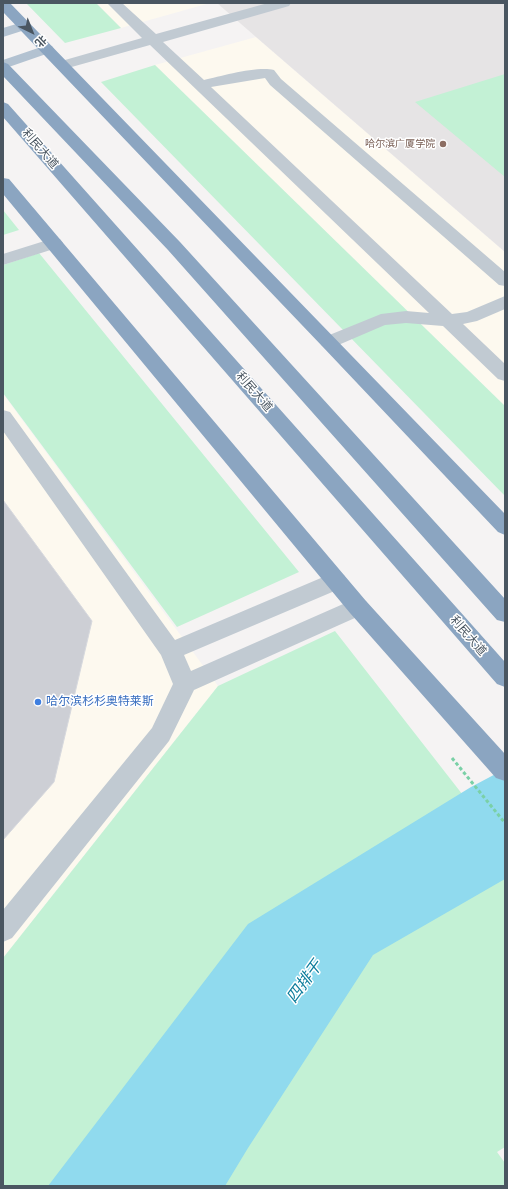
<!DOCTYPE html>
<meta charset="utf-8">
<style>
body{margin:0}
#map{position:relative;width:508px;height:1189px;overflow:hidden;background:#f5f3f3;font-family:"Fira Sans","Noto Sans SC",sans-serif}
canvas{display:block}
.frame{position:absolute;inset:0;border:4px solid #4a5661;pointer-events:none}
.north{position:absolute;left:12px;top:12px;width:40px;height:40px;-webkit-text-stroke:3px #fff;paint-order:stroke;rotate:137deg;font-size:11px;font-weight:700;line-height:16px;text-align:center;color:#4a5661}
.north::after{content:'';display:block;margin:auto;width:14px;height:18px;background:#4a5661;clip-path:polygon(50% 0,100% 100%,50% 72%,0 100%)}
</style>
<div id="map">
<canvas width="508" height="1189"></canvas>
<div class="frame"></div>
<div class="north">北</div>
</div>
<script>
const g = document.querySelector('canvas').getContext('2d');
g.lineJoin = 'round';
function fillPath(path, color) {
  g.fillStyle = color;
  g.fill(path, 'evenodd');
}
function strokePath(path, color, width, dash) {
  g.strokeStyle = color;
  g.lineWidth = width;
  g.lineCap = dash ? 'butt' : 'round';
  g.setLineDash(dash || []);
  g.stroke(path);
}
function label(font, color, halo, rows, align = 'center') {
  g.font = font + ' "Fira Sans","Noto Sans SC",sans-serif';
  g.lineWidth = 3;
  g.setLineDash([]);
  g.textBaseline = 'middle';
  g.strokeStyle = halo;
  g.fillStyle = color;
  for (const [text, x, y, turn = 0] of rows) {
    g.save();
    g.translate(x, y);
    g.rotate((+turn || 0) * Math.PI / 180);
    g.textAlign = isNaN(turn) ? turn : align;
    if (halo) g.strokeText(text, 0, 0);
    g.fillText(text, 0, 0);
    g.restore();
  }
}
fillPath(new Path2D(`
 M96 3H210L121 28Z
 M256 37 505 252V406L155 65Z
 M3 394 218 686 3 958Z`), '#fdf9ef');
fillPath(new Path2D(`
 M217 3H505V252L256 37Z`), '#e6e4e5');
fillPath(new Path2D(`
 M26 3H96L121 28 65 43Z
 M155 65 505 406V496L101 82Z
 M505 74V177L415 102Z
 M3 210 19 230 3 235Z
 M39 253 299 572 177 627 3 393V265Z
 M335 631 505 849V1147L497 1152 505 1163V1186H3V958L218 686Z`), '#c3f1d5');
fillPath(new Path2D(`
 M505 769V879L373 955 248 1148 225 1186H48L248 924 471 787Z`), '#90daee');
const building = new Path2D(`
 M3 500 92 621 54 782 3 840Z`);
fillPath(building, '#cdcfd5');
strokePath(building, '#d7d9de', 1);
strokePath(new Path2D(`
 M452 758 505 823`), '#7ad0a6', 3, [3.5, 2.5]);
fillPath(new Path2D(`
 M107 3H122L156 34 268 3H291L289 6 163 42 204 80C222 76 257 66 274 70L281 79 505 272V286L499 285 270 85 265 78 211 87 452 314 467 312 505 296V309L477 321 463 324 505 364V381L498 379 443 326 406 323 385 325 336 346 329 348 322 346 320 342 322 338 381 314 406 311 429 313 150 45 68 68 63 69 58 68 56 65 58 62 142 38Z
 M54 238 60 239 63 243 60 247 3 265V254Z
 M3 410 10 412 175 640 328 575 336 573 344 575 347 581 344 587 184 655 191 671 350 601 358 599 366 601 369 607 366 613 194 690 169 741 12 938 3 942V910L152 728 173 684 161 655 3 431Z`), '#c1cad2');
fillPath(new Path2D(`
 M23 22 28 23 30 26 28 29 3 37V28Z
 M47 45 52 46 54 49 52 52 3 69V60Z`), '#b3c2d1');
fillPath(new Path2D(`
 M3 3H10L505 514V535L498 532 322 346 3 12Z
 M3 62 8 64 180 242 505 599V622L497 620 168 250 3 76Z
 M3 102 8 104 505 662V687L497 684 3 117Z
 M3 178 9 179 366 601 505 754V781L496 778 350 613 3 194Z`), '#8ba5c1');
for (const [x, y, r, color] of [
 [443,144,4,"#8d6e63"],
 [38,702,4,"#3f7fe0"]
]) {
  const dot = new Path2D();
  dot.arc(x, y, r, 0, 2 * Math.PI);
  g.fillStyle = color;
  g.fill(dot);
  strokePath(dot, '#fff', 1.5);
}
label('10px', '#785e54', '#fff', [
 ["哈尔滨广厦学院",435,144]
], 'right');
label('12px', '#4a5661', '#fff', [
 ["利民大道",40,149,49],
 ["利民大道",254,392,49],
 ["利民大道",468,636,49]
]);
label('12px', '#366cbe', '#fff', [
 ["哈尔滨杉杉奥特莱斯",46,702]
], 'left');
label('italic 16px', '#0c7c9b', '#fff', [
 ["四排干",305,982,-54]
]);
</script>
